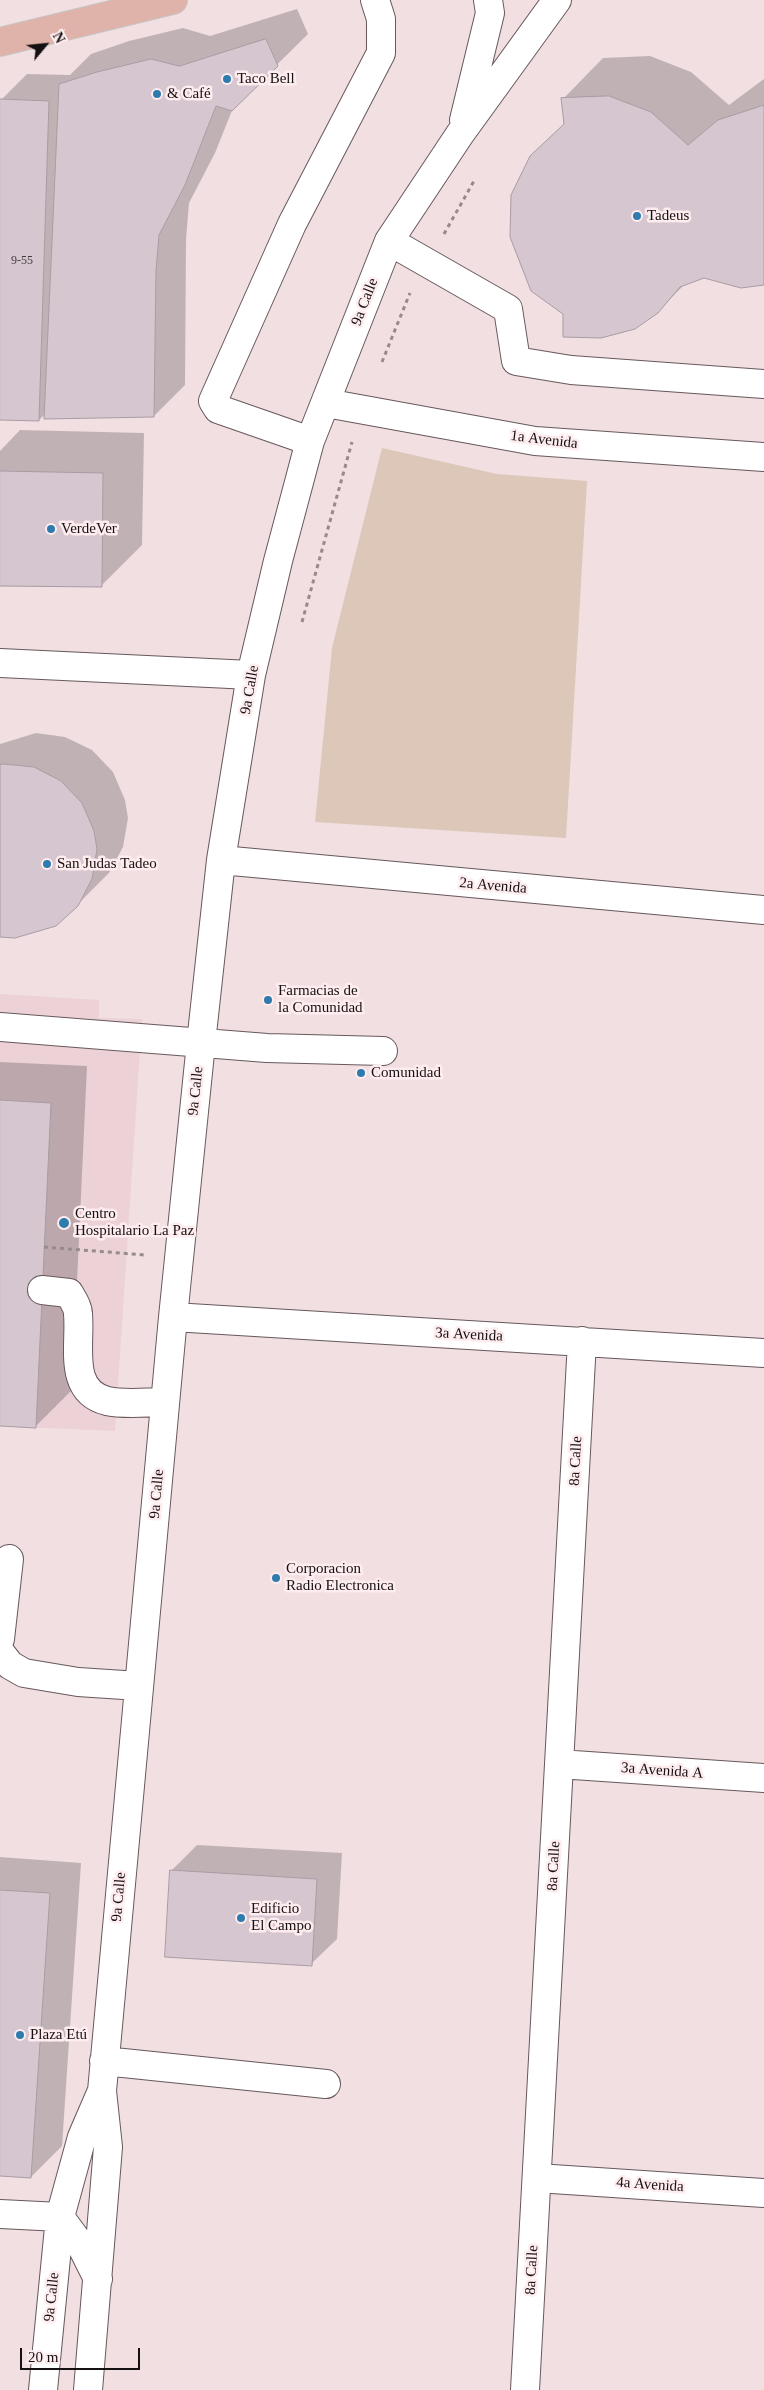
<!DOCTYPE html>
<meta charset="utf-8">
<style>
body{margin:0}
#map{position:relative;width:764px;height:2390px;overflow:hidden;background:#f1dfe2;font-family:"Times New Roman",serif}
canvas{display:block}
.north{position:absolute;left:20px;top:20px;width:50px;height:50px;-webkit-text-stroke:4px #feecef;paint-order:stroke;rotate:62deg;font-size:14px;font-weight:700;line-height:20px;text-align:center;color:#151011}
.north::after{content:'';display:block;margin:auto;width:18px;height:22px;background:#151011;clip-path:polygon(50% 0,100% 100%,50% 72%,0 100%)}
.scale{position:absolute;left:20px;top:2348px;width:120px;height:22px;box-sizing:border-box;border:2px solid #151011;border-top:0;padding-left:6px;font-size:15px;line-height:18px;white-space:nowrap;color:#151011;-webkit-text-stroke:4px #feecef;paint-order:stroke}
</style>
<div id="map">
<canvas width="764" height="2390"></canvas>
<div class="north">N</div>
<div class="scale">20 m</div>
</div>
<script>
const g = document.querySelector('canvas').getContext('2d');
g.lineJoin = 'round';
function fillPath(path, color) {
  g.fillStyle = color;
  g.fill(path, 'evenodd');
}
function strokePath(path, color, width, dash) {
  g.strokeStyle = color;
  g.lineWidth = width;
  g.lineCap = dash ? 'butt' : 'round';
  g.setLineDash(dash || []);
  g.stroke(path);
}
function label(font, color, halo, rows, align = 'center') {
  g.font = font + ' "Times New Roman",serif';
  g.lineWidth = 5;
  g.setLineDash([]);
  g.textBaseline = 'middle';
  g.strokeStyle = halo;
  g.fillStyle = color;
  for (const [text, x, y, turn = 0] of rows) {
    g.save();
    g.translate(x, y);
    g.rotate((+turn || 0) * Math.PI / 180);
    g.textAlign = isNaN(turn) ? turn : align;
    if (halo) g.strokeText(text, 0, 0);
    g.fillText(text, 0, 0);
    g.restore();
  }
}
fillPath(new Path2D(`
 M0 994 99 1000V1018L142 1019 115 1431 0 1426Z`), '#ecd2d7');
fillPath(new Path2D(`
 M382 448 497 474 587 481 566 838 315 822 332 648Z`), '#dcc7b9');
fillPath(new Path2D(`
 M297 9 308 34 233 108 215 153 189 203 186 240 185 385 154 416 45 414 39 420 0 419 1 100 27 74 70 75 91 54 129 41 183 28 210 36Z
 M650 56 691 72 729 105 764 79V283L704 276 685 284 657 312 564 313 531 157 565 123 563 99 603 58Z
 M20 430 144 433 142 545 101 586 0 584V451Z
 M36 733 65 737 92 750 113 772 125 800 128 818 123 847 109 873 77 905 0 936V744Z
 M0 1062 87 1066 72 1390 35 1427 0 1425Z
 M197 1845 342 1853 337 1939 311 1964 172 1870Z
 M0 1857 81 1863 62 2146 31 2177 0 2175Z`), '#0003');
const building = new Path2D(`
 M266 39 278 66 232 111 216 106 185 185 159 235 156 271 154 417 44 419 59 84 97 72 151 59 179 66Z
 M609 96 651 112 688 145 718 120 764 105V285L741 288 704 278 680 287 658 313 635 329 601 338 563 337V314L531 291 510 237 511 195 530 156 564 124 561 98Z
 M0 99 49 101 39 421 0 420Z
 M0 471 103 473 102 587 0 586Z
 M4 764 34 767 61 781 82 803 94 831 97 849 92 879 78 906 56 926 15 938 0 937V765Z
 M0 1100 51 1103 36 1428 0 1426Z
 M170 1870 317 1879 312 1966 165 1957Z
 M0 1890 50 1893 31 2178 0 2176Z`);
fillPath(building, '#d5c6cf');
strokePath(building, '#a89ba3', 1);
const minor = new Path2D(`
 M464 120 490 13 488 0
 M389 241 508 309 516 361 571 370 764 384
 M326 403 535 441 764 457
 M310 441 218 409 213 401 292 224 381 53V19L375 0
 M0 663 251 675
 M221 860 764 910
 M0 1027 267 1048 383 1051
 M42 1290 69 1293C73 1300 78 1307 78 1314 81 1344 67 1391 107 1401 125 1405 147 1402 165 1402
 M173 1317 764 1353
 M0 1639 9 1559
 M0 1652 10 1665 24 1673 78 1682 139 1686
 M559 1764 764 1778
 M104 2061 326 2084
 M537 2178 764 2193
 M0 2214 60 2217
 M60 2217 82 2247 98 2279
 M43 2390 60 2217 82 2137 101 2093
 M88 2390 108 2147 102 2091 173 1317 201 1043 221 860 251 675 278 561 310 441 389 241 460 134 557 0
 M525 2390 582 1341`);
const major = new Path2D(`
 M0 42 173 0`);
strokePath(minor, '#67585b', 30);
strokePath(major, '#c7c6c6', 30);
strokePath(new Path2D(`
 M444 234 474 181
 M382 362 410 293
 M302 622 352 442
 M44 1247 145 1255`), '#978a8c', 3, [4, 4]);
strokePath(minor, '#fff', 28);
strokePath(major, '#dfb2aa', 28);
for (const [x, y, r, color] of [
 [227,79,5,"#2e7bad"],
 [157,94,5,"#2e7bad"],
 [637,216,5,"#2e7bad"],
 [51,529,5,"#2e7bad"],
 [47,864,5,"#2e7bad"],
 [268,1000,5,"#2e7bad"],
 [361,1073,5,"#2e7bad"],
 [64,1223,6,"#2e7bad"],
 [276,1578,5,"#2e7bad"],
 [241,1918,5,"#2e7bad"],
 [20,2035,5,"#2e7bad"]
]) {
  const dot = new Path2D();
  dot.arc(x, y, r, 0, 2 * Math.PI);
  g.fillStyle = color;
  g.fill(dot);
  strokePath(dot, '#feecef', 2);
}
label('12px', '#453e40', null, [
 ["9-55",22,261]
]);
label('15px', '#151011', '#feecef', [
 ["Taco Bell",237,79],
 ["& Café",167,94],
 ["Tadeus",647,216],
 ["VerdeVer",61,529],
 ["San Judas Tadeo",57,864],
 ["Farmacias de",278,991],
 ["la Comunidad",278,1008],
 ["Comunidad",371,1073],
 ["Centro",75,1214],
 ["Hospitalario La Paz",75,1231],
 ["Corporacion",286,1569],
 ["Radio Electronica",286,1586],
 ["Edificio",251,1909],
 ["El Campo",251,1926],
 ["Plaza Etú",30,2035]
], 'left');
label('15px', '#151011', '#feecef', [
 ["9a Calle",365,302,-69],
 ["1a Avenida",544,440,7],
 ["9a Calle",250,690,-80],
 ["2a Avenida",493,886,5],
 ["9a Calle",196,1091,-84],
 ["3a Avenida",469,1335,3],
 ["8a Calle",576,1461,-87],
 ["9a Calle",157,1494,-85],
 ["3a Avenida A",662,1771,4],
 ["8a Calle",554,1866,-87],
 ["9a Calle",119,1897,-85],
 ["4a Avenida",650,2185,4],
 ["8a Calle",532,2270,-87],
 ["9a Calle",52,2297,-84]
]);
</script>
